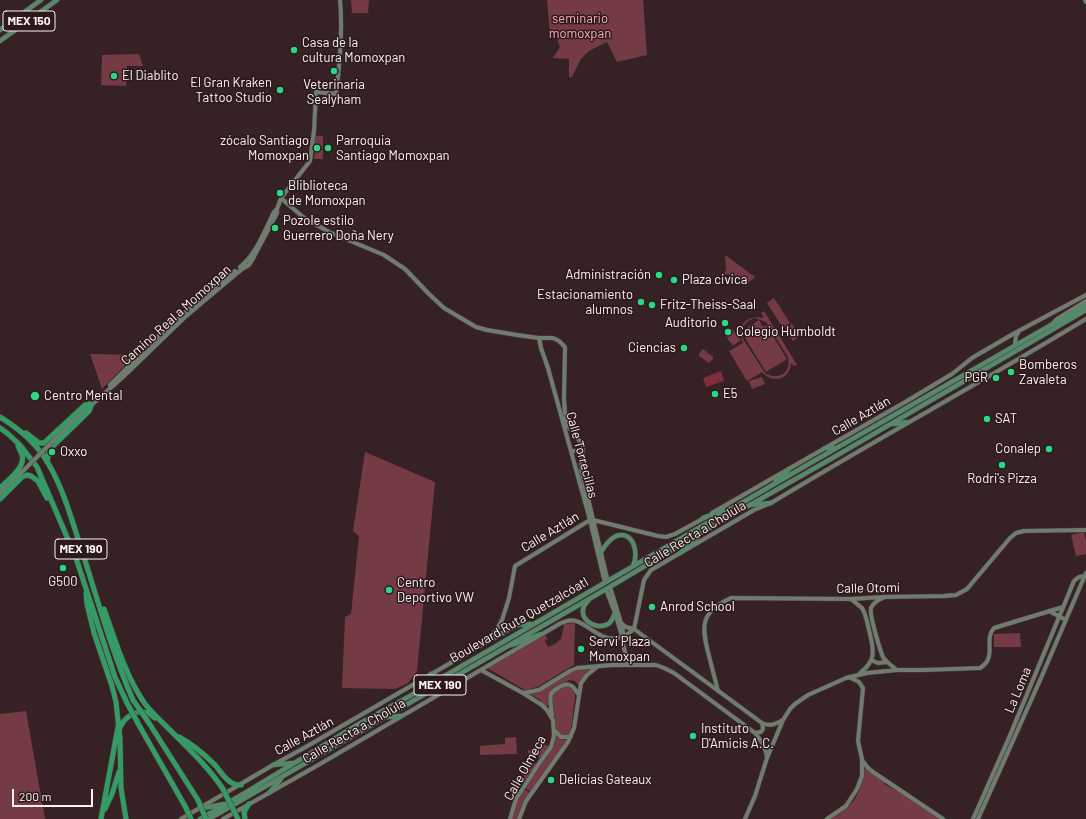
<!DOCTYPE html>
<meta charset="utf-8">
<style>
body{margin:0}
#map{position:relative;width:1086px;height:819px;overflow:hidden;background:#362225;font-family:Barlow,sans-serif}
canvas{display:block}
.scale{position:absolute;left:12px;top:789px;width:81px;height:18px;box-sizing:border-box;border:2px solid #fdf2f3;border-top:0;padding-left:5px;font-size:12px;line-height:14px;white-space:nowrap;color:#fdf2f3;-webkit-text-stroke:3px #2c191b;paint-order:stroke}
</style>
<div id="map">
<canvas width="1086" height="819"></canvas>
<div class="scale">200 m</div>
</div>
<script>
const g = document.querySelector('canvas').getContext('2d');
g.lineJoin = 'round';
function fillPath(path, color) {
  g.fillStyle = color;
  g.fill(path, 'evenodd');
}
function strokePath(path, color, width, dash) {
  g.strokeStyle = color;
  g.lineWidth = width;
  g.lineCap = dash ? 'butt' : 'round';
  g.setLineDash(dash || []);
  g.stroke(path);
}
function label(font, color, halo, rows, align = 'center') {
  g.font = font + ' Barlow,sans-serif';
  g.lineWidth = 3;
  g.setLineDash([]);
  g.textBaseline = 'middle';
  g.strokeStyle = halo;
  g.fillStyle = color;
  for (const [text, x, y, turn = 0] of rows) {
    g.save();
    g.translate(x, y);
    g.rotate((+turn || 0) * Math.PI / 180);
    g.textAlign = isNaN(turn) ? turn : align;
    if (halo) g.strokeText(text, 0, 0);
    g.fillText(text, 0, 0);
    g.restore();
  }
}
fillPath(new Path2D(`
 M351 0H369L368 13H352Z
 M547 0H643L647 55 617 62 607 42 589 51 581 59 572 77H569V59L553 58 560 47 557 39 550 35Z
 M139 54 143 66H127L126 86 101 85 102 55Z
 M315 136H323V149H314Z
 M315 150H323V159H314Z
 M725 255 755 277 748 283C744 282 742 279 738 277 734 275 729 274 724 274L726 269Z
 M774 298 790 323 783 328 767 303Z
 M764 311 797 365 794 366 791 363C790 381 771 384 761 371V373L747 381 729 351 743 343C735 326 747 314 764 318L761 313ZM755 318 766 322 788 357C792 373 778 381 765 373L743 339C741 327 744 322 755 318Z
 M759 320 763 327 766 325 787 359 766 372 745 338 759 329 749 335 745 329Z
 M792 324 800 336 793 341 785 329Z
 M732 329 741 340 733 346 725 335Z
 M703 349 713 357V359L709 363 699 356V354L702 350Z
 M90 354 135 355 102 389Z
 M762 377 765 384 752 389 749 381Z
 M365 452 435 482 417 671 408 683 395 689 342 688 345 617 351 614 359 536 353 531Z
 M1084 532 1086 541V554L1076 556 1071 535Z
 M575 623 574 665 537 687 525 690 487 668 546 635 547 639 545 641 548 647 555 644 561 639 564 624Z
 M1020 633 1021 647H994V634Z
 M581 669H591V670L585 674 578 685 575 681 569 680 552 690 548 695V705L546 707 539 699 529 694 538 692 570 672Z
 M565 685C572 686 575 690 575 697L571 730 569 734 563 736 556 730 552 699C554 691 559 689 565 685Z
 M26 711 45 819H0V714Z
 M556 736 562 740 567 739V741L532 790 530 791 525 788 534 773 554 745Z
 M516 737 517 754 480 755V746L505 744V738Z
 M541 744 550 746 539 760V754L528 753V750L540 749Z
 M536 763 537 764 524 783V764Z
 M864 768 868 769 885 781 884 784 914 799 943 819H831C836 815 842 812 847 808 858 798 864 782 864 768Z
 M523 789 529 792 528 794 522 805 517 819H511L518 798Z`), '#743b45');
fillPath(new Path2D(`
 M721 371 724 381 706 387 703 378Z`), '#812d3f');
const secondary = new Path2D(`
 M1085 0 1086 2
 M281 198 303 217 329 232 384 255 405 269 429 294 444 308 476 327 487 330 517 335 539 338H553L559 341 565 347 564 399 565 413 568 426 582 444 583 450 581 462V469L607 578
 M240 267C256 255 265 230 274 212L277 209
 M1053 323 1057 319 1086 301
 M539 338 541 348 548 368 590 520 604 579
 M1015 344 1016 336 1019 331
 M110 385 160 335 189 309 235 271
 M87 408 95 402 124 376 185 317 242 269 249 265 251 262 277 213V209L281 198 310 161 314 131 316 92 336 94C340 63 343 32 340 0
 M53 441 89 405
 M571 451H575L583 450
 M0 493 24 470
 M712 513 907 401 952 374 972 358 1013 334 1086 295
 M611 590 621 623 623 631V644L628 664
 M607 592 615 613 621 633
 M883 598C878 600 873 603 871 608 869 614 880 650 883 657 886 662 892 666 897 670
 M851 599 862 608 864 612C867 619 868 627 870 634 874 651 876 661 860 673
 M1049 611 1066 620
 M621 623 626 627 634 629 762 723C770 727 775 724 783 720
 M871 660 878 663 887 662
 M481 670 523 693 542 705 547 710 553 720 554 736 551 747 540 762 516 799 510 819
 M718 691C715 679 712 668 709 656 701 626 700 612 731 598L851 599 884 597 944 596 956 595 967 589 1010 538 1016 533 1024 531 1086 530
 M523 693 539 690 570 671 577 668 612 665H656L664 668 674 673 755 733C761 740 766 748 767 757
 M552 716C552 711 549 699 551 694 552 692 556 689 558 688 568 681 573 685 578 694
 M554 730 561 737H567L571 736
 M755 733 761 732 763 729 762 723
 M862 760 868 768 873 772 943 819
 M181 819 273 765 304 748 485 643 497 629 502 620 509 598 515 566 590 520H593L658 536 666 537 675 534 706 517
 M223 819 320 764 561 623C566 621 571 619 576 621 591 626 603 644 621 637 626 636 630 632 634 629L644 580 651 570 754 510 771 503C875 440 982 382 1086 319
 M519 819 526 801 568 742 574 728 581 683 587 675 597 667
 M745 819 755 796 767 758 783 720 790 709 795 704 808 695 846 678 867 673 897 670H924L980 668C998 657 983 640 994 628L1063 607
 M827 819 846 806 857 789 862 776V759L858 741 863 688 859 682 849 677
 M973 819 1008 740 1074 581 1079 577 1085 576
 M978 819 1041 678 1086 573`);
const primary = new Path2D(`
 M0 30 41 0
 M0 41 57 0
 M893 424 908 422
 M825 448H836
 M776 481 789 469
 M750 505 771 503
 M703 518 729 509
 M601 552C604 547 610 539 616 536 634 530 639 554 633 566
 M680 553 698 537
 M588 601C573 615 594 632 608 624 612 622 613 617 615 613
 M485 643 517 625 531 624
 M512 645 541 634
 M420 689 431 674
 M387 717 401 716
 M273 765 292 763
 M269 793 281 779
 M199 809 224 804
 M200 819 250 790 357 725 419 691 800 469 1086 305
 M209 819 596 595 706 530 829 460 1086 310`);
const highway = new Path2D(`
 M0 417C18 428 37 444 48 463 64 490 72 521 82 551 98 601 112 652 133 700
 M0 428 7 433 20 445 37 467 76 558 115 677 127 703
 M26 433 39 443H44L85 405 90 404 91 406 89 411 51 448 49 450 47 462
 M0 488C8 480 26 467 22 455 21 452 19 449 18 446
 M0 499 22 477 27 475 31 476 38 481 47 498
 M86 593 87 604 94 633 112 686 116 702 120 738 121 788 126 819
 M104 609C116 642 125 675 145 704 153 714 163 723 172 732 190 750 209 768 223 789
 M149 723 198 800
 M140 727 185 806
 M119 730C123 718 137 707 150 714 151 715 153 717 155 718
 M179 737C192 744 204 754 214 764 220 770 225 780 232 783 235 785 238 785 241 785
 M105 809 112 794 119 772
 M101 819 118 727
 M245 819 244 812 249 804`);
strokePath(secondary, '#4e3e40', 5);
strokePath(primary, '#4e3e40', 5.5);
strokePath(highway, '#4e3e40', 6);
strokePath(secondary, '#6f7c6e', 4);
strokePath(primary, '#56896a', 4.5);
strokePath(highway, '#359b64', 5);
const secondaryBridge = new Path2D(`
 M24 470 53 441`);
const highwayBridge = new Path2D(`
 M133 700 149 723
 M127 703 140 727
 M223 789 238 819
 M198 800 206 819
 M185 806 191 819`);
strokePath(secondaryBridge, '#4e3e40', 5, []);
strokePath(highwayBridge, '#4e3e40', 6, []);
strokePath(secondaryBridge, '#6f7c6e', 4);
strokePath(highwayBridge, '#359b64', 5);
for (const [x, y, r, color] of [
 [294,50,4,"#29d885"],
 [334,71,4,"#29d885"],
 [114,76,4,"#29d885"],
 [280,90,4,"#29d885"],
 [317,148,4,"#29d885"],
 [328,148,4,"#29d885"],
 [280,193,4,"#29d885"],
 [275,228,4,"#29d885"],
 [659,275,4,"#29d885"],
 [674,280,4,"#29d885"],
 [641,302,4,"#29d885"],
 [652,305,4,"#29d885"],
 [725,323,4,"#29d885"],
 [728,332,4,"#29d885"],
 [684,348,4,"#29d885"],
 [1011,372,4,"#29d885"],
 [996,378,4,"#29d885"],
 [715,394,4,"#29d885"],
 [35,396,5,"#29d885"],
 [987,419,4,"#29d885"],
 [1049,449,4,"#29d885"],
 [52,452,4,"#29d885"],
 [1002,465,4,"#29d885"],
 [63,568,4,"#29d885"],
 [389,590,4,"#29d885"],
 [652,607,4,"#29d885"],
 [581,649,4,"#29d885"],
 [693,736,4,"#29d885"],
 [551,780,4,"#29d885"]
]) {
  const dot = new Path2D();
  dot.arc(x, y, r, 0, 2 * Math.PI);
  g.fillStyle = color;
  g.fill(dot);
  strokePath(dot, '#2c191b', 1.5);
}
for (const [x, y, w] of [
 [29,21,52],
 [81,549,52],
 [440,685,52]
]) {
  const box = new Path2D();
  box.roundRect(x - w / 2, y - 10, w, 20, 3);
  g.fillStyle = '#2c191b';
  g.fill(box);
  strokePath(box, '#fdf2f3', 1);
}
label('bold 12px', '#fdf2f3', null, [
 ["MEX 150",29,21],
 ["MEX 190",81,549],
 ["MEX 190",440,685]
]);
label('13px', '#fab0b9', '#2c191b', [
 ["seminario",580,19],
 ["momoxpan",580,34]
]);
label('13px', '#fdf2f3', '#2c191b', [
 ["Casa de la",302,43],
 ["cultura Momoxpan",302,58],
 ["El Diablito",122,76],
 ["El Gran Kraken",272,83,"right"],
 ["Tattoo Studio",272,98,"right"],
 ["Veterinaria",334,85,"center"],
 ["Sealyham",334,100,"center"],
 ["zócalo Santiago",309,141,"right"],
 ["Momoxpan",309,156,"right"],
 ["Parroquia",336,141],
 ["Santiago Momoxpan",336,156],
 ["Bliblioteca",288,186],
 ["de Momoxpan",288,201],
 ["Pozole estilo",283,221],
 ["Guerrero Doña Nery",283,236],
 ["Administración",651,275,"right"],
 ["Plaza civica",682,280],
 ["Estacionamiento",633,295,"right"],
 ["alumnos",633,310,"right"],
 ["Fritz-Theiss-Saal",660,305],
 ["Auditorio",717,323,"right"],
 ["Colegio Humboldt",736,332],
 ["Ciencias",676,348,"right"],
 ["Bomberos",1019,365],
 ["Zavaleta",1019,380],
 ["PGR",988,378,"right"],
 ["E5",723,394],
 ["Centro Mental",44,396],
 ["SAT",995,419],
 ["Conalep",1041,449,"right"],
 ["Oxxo",60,452],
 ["Rodri's Pizza",1002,479,"center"],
 ["G500",63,582,"center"],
 ["Centro",397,583],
 ["Deportivo VW",397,598],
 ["Anrod School",660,607],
 ["Servi Plaza",589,642],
 ["Momoxpan",589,657],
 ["Instituto",701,729],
 ["D'Amicis A.C.",701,744],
 ["Delicias Gateaux",559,780]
], 'left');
label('13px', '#fdf2f3', '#2c191b', [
 ["Camino Real a Momoxpan",176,315,-42],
 ["Calle Aztlán",861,416,-30],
 ["Calle Torrecillas",582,455,75],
 ["Calle Aztlán",550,532,-31],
 ["Calle Recta a Cholula",695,534,-31],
 ["Calle Otomí",868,588,-1],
 ["Boulevard Ruta Quetzalcóatl",519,620,-30],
 ["La Loma",1018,690,-67],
 ["Calle Recta a Cholula",354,731,-30],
 ["Calle Aztlán",304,736,-29],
 ["Calle Olmeca",525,768,-61]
]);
</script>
